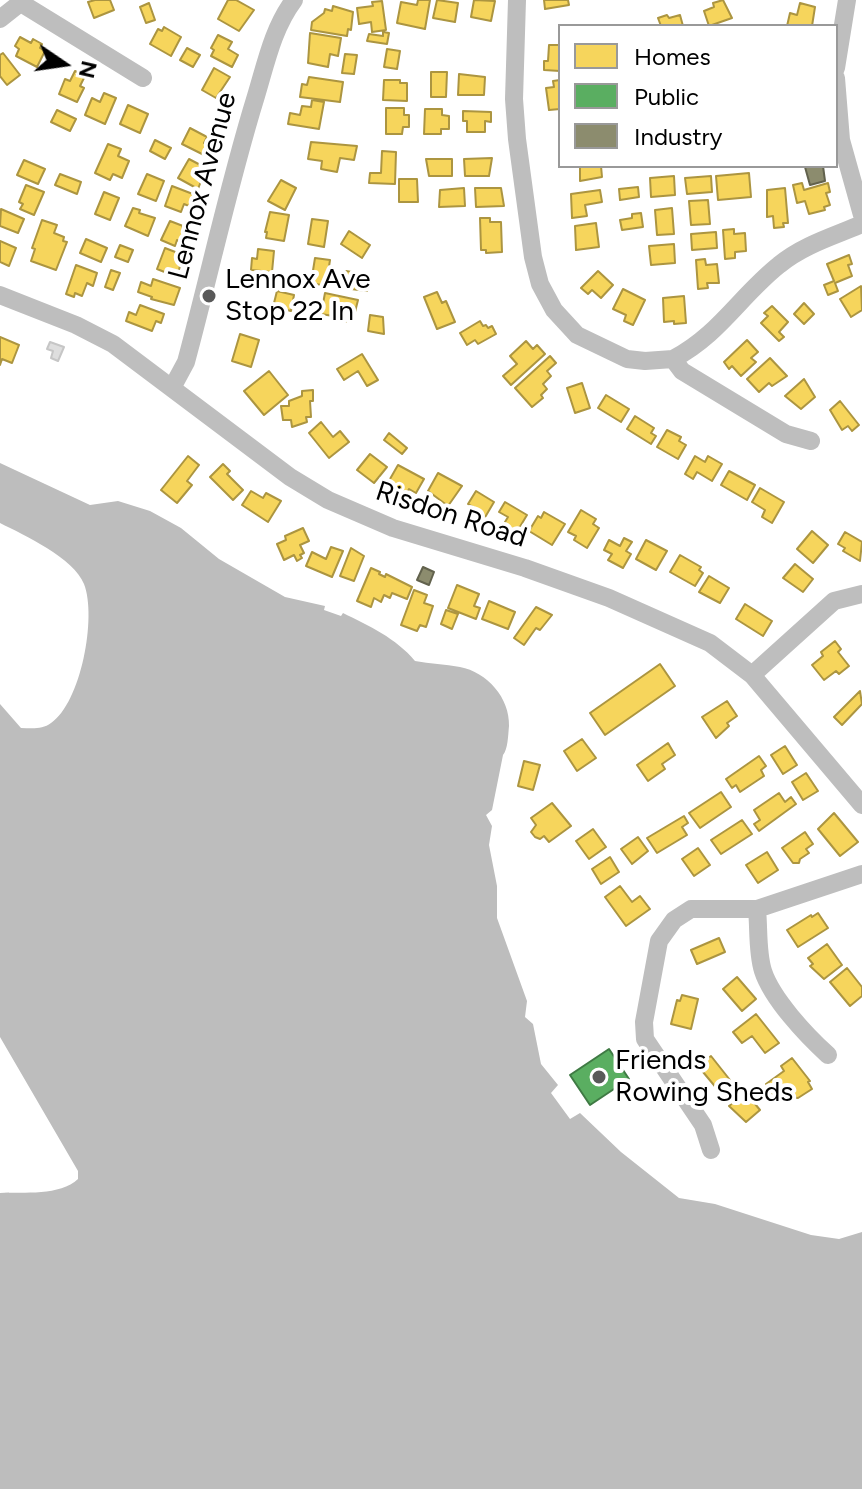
<!DOCTYPE html>
<style>
body{margin:0}
#map{position:relative;width:862px;height:1489px;overflow:hidden;background:#fff;font-family:Figtree,sans-serif}
canvas{display:block}
.legend{position:absolute;left:558px;top:24px;width:280px;height:144px;box-sizing:border-box;background:#fff;border:2px solid #999;margin:0;padding:10px 14px;list-style:none;font-size:24px;color:#000}
.legend li{display:flex;align-items:center;gap:16px;height:40px}
.legend b{width:40px;border:2px solid #999}
.north{position:absolute;left:24px;top:24px;width:80px;height:80px;-webkit-text-stroke:6px #fff;paint-order:stroke;rotate:103deg;font-size:22px;font-weight:700;line-height:32px;text-align:center;color:#000}
.north::after{content:'';display:block;margin:auto;width:28px;height:36px;background:#000;clip-path:polygon(50% 0,100% 100%,50% 72%,0 100%)}
</style>
<div id="map">
<canvas width="862" height="1489"></canvas>
<ul class="legend">
<li><b style="height:22px;background:#f6d55c"></b>Homes</li>
<li><b style="height:22px;background:#5aae61"></b>Public</li>
<li><b style="height:22px;background:#8c8c6e"></b>Industry</li>
</ul>
<div class="north">N</div>
</div>
<script>
const g = document.querySelector('canvas').getContext('2d');
g.lineJoin = 'round';
function fillPath(path, color) {
  g.fillStyle = color;
  g.fill(path, 'evenodd');
}
function strokePath(path, color, width, dash) {
  g.strokeStyle = color;
  g.lineWidth = width;
  g.lineCap = dash ? 'butt' : 'round';
  g.setLineDash(dash || []);
  g.stroke(path);
}
function label(font, color, halo, rows, align = 'center') {
  g.font = font + ' Figtree,sans-serif';
  g.lineWidth = 8;
  g.setLineDash([]);
  g.textBaseline = 'middle';
  g.strokeStyle = halo;
  g.fillStyle = color;
  for (const [text, x, y, turn = 0] of rows) {
    g.save();
    g.translate(x, y);
    g.rotate((+turn || 0) * Math.PI / 180);
    g.textAlign = isNaN(turn) ? turn : align;
    if (halo) g.strokeText(text, 0, 0);
    g.fillText(text, 0, 0);
    g.restore();
  }
}
fillPath(new Path2D(`
 M0 463 90 505 118 501 150 511 181 528 219 559 285 597 325 606 324 610 341 616 343 613C369 626 396 638 415 661 430 664 445 664 460 667 487 672 510 698 509 726 508 736 508 749 503 755L492 810 486 815 492 826 489 845 497 886V918L527 1001 525 1017 533 1024 541 1064 558 1085 551 1093 570 1119 580 1113 621 1152 679 1198 715 1204 811 1235 839 1239 862 1232V1489H0V1193C24 1192 60 1196 78 1179V1171L0 1037V704L21 728C31 728 42 730 51 723 81 703 97 617 84 584 74 558 24 535 0 523Z`), '#bdbdbd');
const homes = new Path2D(`
 M95 0H110L114 10 94 18 88 2Z
 M228 0H236L254 10 239 31 218 19Z
 M418 0H430L425 29 397 23 401 2 417 5Z
 M437 0 458 3 455 22 433 18Z
 M474 0 495 1 491 21 471 17Z
 M544 0H568L569 5 545 9Z
 M723 0 732 18 709 26 704 11 714 7 713 3Z
 M382 1 386 30 372 32 371 22 359 24 357 8 373 6 372 2Z
 M149 3 155 20 146 23 140 7Z
 M800 3 815 7 812 26H787L790 13 797 15Z
 M333 6 353 12 351 30 348 29 347 36 311 30 312 22 324 13 325 9 332 11Z
 M667 15 669 18 680 15 683 26H661L658 18Z
 M164 27 181 37 171 56 150 44 158 29 162 31Z
 M383 32 389 33 387 44 367 41 369 34 383 36Z
 M310 33 341 38 338 56 330 54 328 67 308 63Z
 M218 35 232 42 228 49 238 55 232 67 211 56 214 50 211 48Z
 M20 37 31 43 33 39 42 44 40 48 45 51 37 67 16 56 19 49 15 46Z
 M549 45H560V71L544 70V61H548Z
 M187 48 200 55 193 67 180 60Z
 M387 49 400 51 397 69 384 67Z
 M3 53 20 75 7 85 0 76V55Z
 M345 54 357 55 354 74 342 73Z
 M214 68 230 77 216 98 202 90Z
 M75 71 85 76 80 86 84 88 77 102 59 94 65 79 70 81Z
 M431 72H447L446 97H431Z
 M459 74 485 77 484 95H458Z
 M309 77 343 82 340 102 300 97 302 84 307 85Z
 M384 80H400V83H407V101L383 100Z
 M560 80V109L549 110 546 88 554 87 553 81Z
 M104 93 116 98 105 124 85 115 92 98 100 102Z
 M312 100 324 102 319 129 288 124 290 113 300 115 302 106 311 107Z
 M128 105 148 114 140 133 120 124Z
 M386 108H404V115H409V127H403L402 134H386Z
 M425 109H442V115L449 116V129H441V134H424Z
 M57 110 76 119 70 131 51 122Z
 M463 111 491 112V122L485 121V132H467V121H463Z
 M190 128 207 137 204 143 211 146 206 156 182 144Z
 M155 140 171 148 165 159 150 151Z
 M311 142 357 146 354 160 340 158 337 172 321 169 322 161 308 159Z
 M108 144 121 149 118 156 129 161 122 178 113 174 110 180 95 173Z
 M382 151 396 152 395 184 369 183 370 173H381Z
 M492 158 489 176H465L464 159Z
 M189 159 206 168 198 189 178 178Z
 M426 159H452V176H429Z
 M24 160 45 169 38 184 17 175Z
 M580 166H601L602 177 580 181Z
 M749 173 751 197 718 200 716 176Z
 M60 174 81 182 77 194 55 185Z
 M147 174 164 181 156 201 138 194Z
 M674 176 675 195 651 197 650 178Z
 M711 176 712 192 687 194 685 178Z
 M399 179H417L418 202H399Z
 M281 180 296 188 285 210 268 201Z
 M802 183 804 190 828 183 830 192 826 193 830 205 824 207 825 210 809 214 805 201 797 203 793 185Z
 M26 185 44 192 34 215 20 209 23 204 19 202Z
 M172 186 198 196 194 208 184 204 181 212 165 206Z
 M638 187 639 197 620 200 619 189Z
 M464 188 465 206 439 207 440 190Z
 M475 188H501L504 206 476 207Z
 M785 188 788 223H783L784 227 774 228 773 216 767 217V190Z
 M600 190 602 202 585 205 587 216 572 218 571 194Z
 M104 192 119 198 110 220 95 214Z
 M708 200 710 224 691 225 689 201Z
 M133 208 140 210 139 213 155 218 148 236 125 226Z
 M672 208 674 234 657 235 655 210Z
 M1 209 24 219 18 233 0 226Z
 M270 212 289 215 284 241 266 238 267 232H265Z
 M641 213 643 227 622 230 620 220 632 218V214Z
 M480 218H490V222H501L502 252 486 253V250H481Z
 M312 219 328 221 324 247 308 244Z
 M42 220 57 225 54 233 64 237 63 241 67 242 56 270 31 261 35 249 32 248Z
 M170 221 183 226 182 231 193 235 189 245 177 240 175 246 161 240Z
 M596 223 599 247 576 250 575 226Z
 M734 229V234L745 233 746 251 735 252V258L725 259 723 230Z
 M349 231 370 245 362 258 341 244Z
 M716 232 717 248 692 250 691 234Z
 M86 239 107 248 101 262 80 253Z
 M0 241 16 248 9 266 0 262Z
 M674 244 675 263 651 265 649 246Z
 M120 245 133 250 128 262 115 257Z
 M165 248 183 255 177 277 157 269Z
 M258 249 274 251 272 272 251 270 252 258 257 259Z
 M849 255 852 264 848 265 852 276 835 283 838 291 828 295 824 285 834 281 827 264Z
 M315 258 330 260 326 286 311 283Z
 M705 259 706 265 717 264 719 283H707L708 288 698 289 696 260Z
 M76 265 97 273 93 286 87 283 82 296 75 293 74 297 66 294Z
 M111 270 120 273 113 290 105 287Z
 M346 271 370 275 367 291 343 288Z
 M598 271 613 285 601 298 592 290 588 294 581 288Z
 M153 279 180 288 174 305 151 299 152 297 138 292 141 282 151 286Z
 M861 286 862 310 851 317 840 299Z
 M623 289 645 300 633 325 624 321 626 315 613 309Z
 M277 291 294 295 291 311 273 307Z
 M437 292 442 303 446 301 455 322 437 329 424 297Z
 M325 293 358 300 354 316H350L349 322 340 320 341 313 334 312 333 316 321 314Z
 M684 296 686 323 674 324V321L664 322 663 298Z
 M804 303 814 314 804 324 794 314Z
 M140 305 164 314 161 323 156 321 152 331 126 321 129 312 136 315Z
 M772 306 788 322 779 332 784 337 779 341 761 323 768 316 764 313Z
 M370 315 383 317 384 334 368 331Z
 M480 321 483 326 486 325 488 328 492 326 496 334 478 344 475 340 467 345 460 333Z
 M240 334 259 340 251 367 232 361Z
 M0 337 19 345 12 363 2 359 0 365Z
 M747 340 758 352 751 358 756 362 741 376 732 366 729 369 724 362Z
 M526 341 533 349 537 345 545 354 511 385 503 376 517 364 510 356Z
 M362 354 378 380 367 386 358 371 344 380 337 369Z
 M550 356 556 363 547 371 551 376 543 384 547 389 541 395 543 398 532 407 515 388Z
 M770 358 787 376 772 386 769 383 759 392 747 379Z
 M269 371 288 395 264 415 244 391Z
 M804 379 815 397 801 409 785 396Z
 M582 383 590 408 575 413 567 388Z
 M313 390V401H310L311 417H306L307 422 292 427 291 420H283L281 406H289V401L302 396V391Z
 M606 395 629 409 621 422 598 408Z
 M840 401 859 425 852 431 848 426 842 430 830 410Z
 M635 416 654 428 651 433 656 436 651 444 627 429Z
 M321 422 333 437 340 431 349 442 329 458 309 433Z
 M667 430 681 437 679 441 686 445 678 459 657 447Z
 M389 433 407 448 402 454 384 440Z
 M370 454 387 467 374 483 357 470Z
 M188 456 199 465 187 481 192 485 177 503 161 490Z
 M695 456 705 462 708 456 722 464 712 481 697 472 693 479 685 474Z
 M223 464 230 471 227 474 243 490 233 500 210 477Z
 M398 465 424 479 416 493 409 489 407 493 397 487 395 491 386 486Z
 M729 471 755 485 747 500 721 485Z
 M438 473 462 486 448 506 428 491Z
 M760 488 784 502 772 523 762 517 765 510 752 502Z
 M251 491 263 498 266 493 281 501 268 522 242 505Z
 M476 491 494 502 484 519 474 513 477 509 468 504Z
 M505 502 527 515 515 535 502 527 508 517 499 512Z
 M581 510 596 519 593 524 599 528 587 548 574 540 576 536 568 532Z
 M544 512 565 524 552 545 529 531 538 516 541 518Z
 M303 528 309 541 300 545 304 553 300 555 302 558 297 561 294 555 284 560 277 544 286 540 285 536Z
 M812 531 828 545 813 563 797 549Z
 M845 532 862 542 860 561 843 551 845 548 838 544Z
 M624 538 632 542 626 551 631 554 623 568 608 560 612 554 604 550 609 540 620 546Z
 M646 540 667 551 656 570 636 559Z
 M331 547 343 551 332 577 306 566 312 552 326 559Z
 M351 548 364 556 354 581 340 576Z
 M680 555 701 567 699 570 703 573 695 586 670 572Z
 M795 564 813 579 803 592 783 578Z
 M371 568 380 572 379 574 385 577 386 574 412 587 407 599 392 593 390 598 384 595 381 602 374 598 371 607 357 601Z
 M709 576 729 588 720 603 699 592Z
 M457 585 479 594 474 606 480 608 476 619 448 608Z
 M414 590 427 595 424 603 433 606 426 627 420 625 417 631 401 625Z
 M489 601 515 612 508 629 482 619Z
 M745 604 772 621 763 636 736 619Z
 M536 607 552 615 540 630 536 628 524 645 514 638Z
 M446 610 458 614 452 629 441 624Z
 M835 641 841 649 838 652 849 666 839 674 836 671 824 680 812 665 823 656 821 652Z
 M660 664 675 686 605 735 590 713Z
 M860 691 862 704 842 725 834 717Z
 M727 701 737 716 727 723 729 726 716 738 702 717Z
 M582 739 596 758 577 771 564 751Z
 M668 743 675 755 662 764 665 769 648 781 637 765Z
 M785 746 797 765 783 774 771 755Z
 M759 756 766 766 761 770 764 776 740 792 736 785 732 788 726 779Z
 M524 761 540 765 533 790 518 786Z
 M806 773 818 791 803 800 792 782Z
 M721 792 731 807 700 828 689 813Z
 M779 793 785 802 791 797 796 804 759 831 754 824 760 820 754 810Z
 M552 803 571 826 549 842 544 836 540 839 535 837 531 832 536 825 531 818Z
 M834 813 858 842 840 856 818 829Z
 M684 816 688 823 682 827 687 835 657 853 647 838Z
 M742 820 752 834 721 854 711 840Z
 M593 829 606 847 589 859 576 841Z
 M805 832 813 844 806 849 809 853 800 859 799 863H793L782 848Z
 M638 837 648 851 632 864 621 849Z
 M698 848 710 865 694 876 682 859Z
 M767 852 778 870 758 883 746 865Z
 M610 857 619 872 601 884 592 869Z
 M620 886 632 902 640 896 650 909 626 926 605 897Z
 M818 913 828 928 798 947 787 930 811 915 812 917Z
 M719 938 725 952 697 964 691 950Z
 M827 944 842 965 824 979 810 966 813 964 808 958Z
 M847 968 862 987V996L850 1006 830 982Z
 M737 977 756 999 742 1011 723 989Z
 M682 995 698 999 691 1029 671 1024 677 1000 680 1001Z
 M756 1014 779 1043 765 1053 752 1036 742 1043 733 1032Z
 M711 1056 730 1080 718 1090 698 1066Z
 M792 1058 810 1081 808 1082 812 1089 798 1098 786 1096 782 1090 774 1096 766 1084 784 1071 781 1066Z
 M742 1088 760 1110 746 1122 729 1106 734 1102 730 1097Z`);
fillPath(homes, '#f6d55c');
strokePath(homes, '#ac9540', 2);
const public = new Path2D(`
 M609 1049 629 1079 590 1105 570 1075Z`);
fillPath(public, '#5aae61');
strokePath(public, '#3f7a44', 2);
const industry = new Path2D(`
 M823 166 825 181 810 185 805 167Z
 M423 567 434 572 429 585 417 580Z`);
fillPath(industry, '#8c8c6e');
strokePath(industry, '#62624d', 2);
const building = new Path2D(`
 M50 342 64 347 58 361 51 358 53 351 47 349Z`);
fillPath(building, '#dedede');
strokePath(building, '#c6c6c6', 2);
strokePath(new Path2D(`
 M517 0 514 99 517 139 533 257 540 284 554 310 577 335 627 359 645 361 673 359 682 371 786 434 811 441
 M21 3 143 78
 M0 19 24 0
 M836 68 847 0
 M836 78 841 140 862 215
 M0 295 76 325 113 344 290 477 328 500 393 528 525 568 609 598 710 643 752 675 862 805
 M673 359C719 335 740 296 779 265 803 245 834 236 862 224
 M172 388 186 362C210 273 229 183 256 96 266 63 273 28 294 0
 M752 675 834 601 862 594
 M757 909C759 929 757 952 763 971 772 999 807 1036 828 1055
 M711 1150 703 1125 645 1039 644 1022 659 941 674 920 691 909H757L862 874`), '#bebebe', 18);
for (const [x, y, r, color] of [
 [209,296,8,"#595959"],
 [599,1077,8,"#595959"]
]) {
  const dot = new Path2D();
  dot.arc(x, y, r, 0, 2 * Math.PI);
  g.fillStyle = color;
  g.fill(dot);
  strokePath(dot, '#fff', 3);
}
label('28px', '#000', '#fff', [
 ["Lennox Avenue",203,186,-75],
 ["Risdon Road",451,515,18]
]);
label('28px', '#000', '#fff', [
 ["Lennox Ave",225,280],
 ["Stop 22 In",225,312],
 ["Friends",615,1061],
 ["Rowing Sheds",615,1093]
], 'left');
</script>
